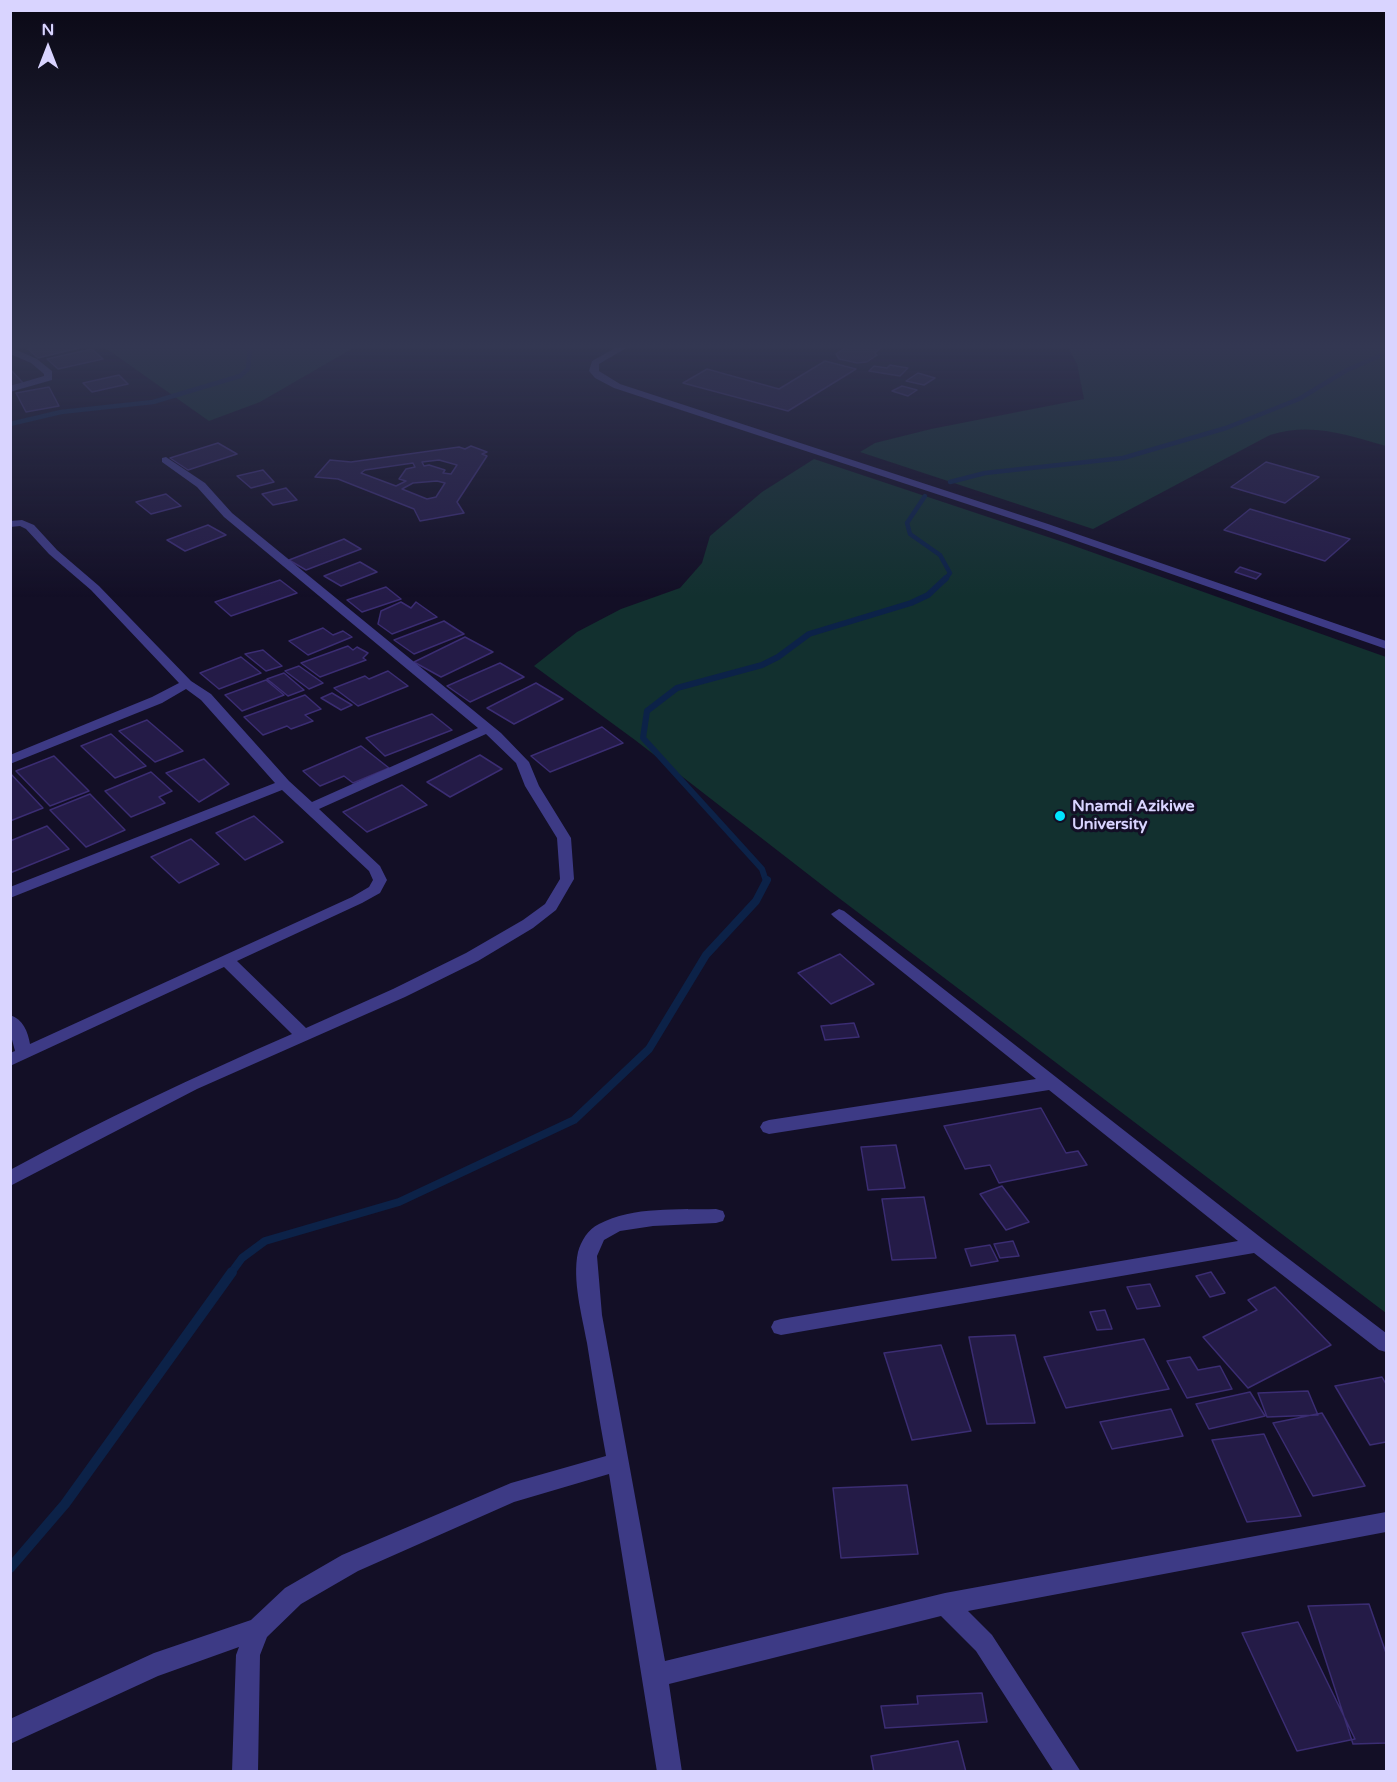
<!DOCTYPE html>
<style>
body{margin:0}
#map{position:relative;width:1397px;height:1782px;overflow:hidden;background:#130f26;font-family:"Varela Round",sans-serif}
canvas{display:block}
.frame{position:absolute;inset:0;border:12px solid #d9d4ff;pointer-events:none}
.north{position:absolute;left:18px;top:18px;width:60px;height:60px;-webkit-text-stroke:4px #130f26;paint-order:stroke;rotate:0deg;font-size:16px;font-weight:700;line-height:24px;text-align:center;color:#d9d4ff}
.north::after{content:'';display:block;margin:auto;width:21px;height:27px;background:#d9d4ff;clip-path:polygon(50% 0,100% 100%,50% 72%,0 100%)}
</style>
<div id="map">
<canvas width="1397" height="1782"></canvas>
<div class="frame"></div>
<div class="north">N</div>
</div>
<script>
const g = document.querySelector('canvas').getContext('2d');
g.lineJoin = 'round';
function fillPath(path, color) {
  g.fillStyle = color;
  g.fill(path, 'evenodd');
}
function strokePath(path, color, width, dash) {
  g.strokeStyle = color;
  g.lineWidth = width;
  g.lineCap = dash ? 'butt' : 'round';
  g.setLineDash(dash || []);
  g.stroke(path);
}
function label(font, color, halo, rows, align = 'center') {
  g.font = font + ' "Varela Round",sans-serif';
  g.lineWidth = 6;
  g.setLineDash([]);
  g.textBaseline = 'middle';
  g.strokeStyle = halo;
  g.fillStyle = color;
  for (const [text, x, y, turn = 0] of rows) {
    g.save();
    g.translate(x, y);
    g.rotate((+turn || 0) * Math.PI / 180);
    g.textAlign = isNaN(turn) ? turn : align;
    if (halo) g.strokeText(text, 0, 0);
    g.fillText(text, 0, 0);
    g.restore();
  }
}
fillPath(new Path2D(`
 M104 347H355L260 402 209 421Z
 M1068 347H1386V446C1345 435 1313 422 1270 435L1093 529 860 452 875 443 931 429 1084 399 1077 364Z
 M814 459 1066 543 1386 657V1313L831 892 635 740 534 666 577 632 621 609 680 588 702 563 710 536 762 492Z`), '#12302f');
strokePath(new Path2D(`
 M10 424 61 412 153 402 240 376 248 369 250 347
 M950 482 985 473 1123 458 1226 428 1299 399 1347 370 1386 353
 M925 496 907 523 910 534 940 555 950 573 945 580`), '#0c2248', 4.5);
strokePath(new Path2D(`
 M766 881 762 869 643 738 647 711 677 688 762 665 778 657 809 634 911 603 928 595 946 578`), '#0c2248', 6);
strokePath(new Path2D(`
 M231 1273 242 1258 265 1241 399 1202 574 1120 649 1049 706 955 756 901 767 880`), '#0c2248', 8);
strokePath(new Path2D(`
 M10 1568 65 1504 232 1272`), '#0c2248', 10);
const building = new Path2D(`
 M34 347H83L38 358 28 349Z
 M846 347H882L875 353 877 355 867 362 857 363 839 359 836 354Z
 M92 349 103 359 58 369 47 359Z
 M825 361 856 369 788 411 683 383 707 369 779 389Z
 M890 365 908 368 900 376 869 371 874 366 887 368Z
 M10 369 24 384 10 386Z
 M918 373 935 378 924 385 906 381Z
 M119 375 128 384 92 392 83 383Z
 M902 386 917 390 908 396 892 391Z
 M49 387 59 406 26 412 16 393Z
 M218 443 237 454 188 470 170 458Z
 M471 446 487 452 482 454 487 456 457 502 464 513 420 521 414 509 338 479 315 477 330 460 351 462 459 447 465 449ZM439 460 457 465 451 474 443 473 445 470 429 465 424 466 422 462ZM413 463 415 467 406 469 399 479 406 481 396 486 361 473 365 470ZM437 481 445 483 436 497 427 499 402 489 413 483Z
 M1266 462 1319 477 1285 503 1231 487Z
 M263 470 274 482 251 488 237 476Z
 M286 488 297 500 273 505 262 494Z
 M166 494 181 506 151 514 136 502Z
 M1250 509 1350 539 1325 561 1224 530Z
 M208 525 226 535 185 551 167 540Z
 M344 539 361 549 306 570 289 560Z
 M360 562 377 572 341 586 324 576Z
 M1240 567 1261 574 1256 579 1235 572Z
 M280 580 297 593 231 616 215 602Z
 M386 587 401 599 362 612 347 600Z
 M401 602 411 608 416 602 437 617 392 634 378 624 381 611Z
 M444 621 464 634 414 654 394 640Z
 M323 628 333 635 343 631 352 637 308 655 289 641Z
 M465 637 493 652 441 677 414 662Z
 M348 646 353 650 357 647 368 653 363 658 366 660 320 677 301 663Z
 M263 650 282 666 266 671 245 654Z
 M241 657 261 673 219 689 200 673Z
 M500 663 524 677 470 702 447 686Z
 M299 666 323 683 309 689 285 671Z
 M388 671 408 686 358 706 334 688 365 676 369 679Z
 M284 673 304 690 288 696 267 679Z
 M266 680 284 695 242 711 225 695Z
 M536 683 563 699 514 724 487 708Z
 M332 693 352 705 341 710 321 698Z
 M305 695 321 709 305 715 313 721 291 729 287 726 263 735 244 717Z
 M432 714 452 730 385 756 366 738Z
 M147 720 183 751 155 762 119 731Z
 M602 727 623 743 550 772 531 756Z
 M111 734 146 766 115 778 81 746Z
 M361 746 389 768 353 783 344 776 320 786 303 771Z
 M480 755 502 769 450 797 427 782Z
 M54 756 89 791 50 806 16 771Z
 M204 759 229 784 199 802 166 773Z
 M151 772 172 791 159 797 165 803 131 817 105 791Z
 M10 773 43 808 10 821Z
 M402 785 427 805 367 832 343 812Z
 M90 794 125 830 86 847 50 810Z
 M254 816 283 842 245 860 216 833Z
 M47 826 69 849 10 873V841Z
 M191 839 219 864 179 883 151 857Z
 M840 954 874 984 831 1004 798 973Z
 M854 1023 859 1037 825 1040 821 1026Z
 M1041 1108 1066 1153 1078 1151 1087 1165 999 1183 990 1165 965 1169 944 1126Z
 M896 1145 905 1188 868 1190 861 1147Z
 M1002 1186 1029 1222 1006 1230 980 1194Z
 M924 1197 936 1258 892 1260 882 1199Z
 M1013 1241 1019 1256 1000 1258 994 1244Z
 M990 1245 998 1261 971 1266 965 1249Z
 M1211 1272 1225 1293 1210 1297 1196 1276Z
 M1150 1284 1160 1306 1137 1309 1127 1287Z
 M1275 1287 1331 1345 1248 1388 1203 1337 1257 1310 1248 1300Z
 M1105 1310 1112 1329 1097 1330 1090 1312Z
 M1015 1335 1035 1423 987 1424 969 1337Z
 M1144 1339 1169 1389 1066 1408 1044 1357Z
 M941 1345 971 1431 912 1440 884 1353Z
 M1190 1357 1198 1370 1220 1366 1232 1389 1187 1398 1167 1361Z
 M1382 1377 1386 1384V1442L1370 1445 1335 1386Z
 M1308 1391 1318 1415 1267 1417 1258 1393Z
 M1250 1392 1265 1416 1209 1429 1196 1404Z
 M1171 1409 1183 1436 1112 1449 1100 1422Z
 M1322 1413 1365 1486 1313 1496 1273 1423Z
 M1264 1434 1301 1516 1247 1522 1212 1440Z
 M907 1485 918 1554 841 1558 833 1488Z
 M1369 1604 1386 1653V1743L1353 1744 1308 1606Z
 M1298 1622 1355 1739 1297 1751 1242 1633Z
 M982 1693 987 1722 885 1728 881 1706 918 1704 917 1696Z
 M958 1741 966 1772H874L871 1756Z`);
fillPath(building, '#241b47');
strokePath(building, '#3b2d73', 1.5);
fillPath(new Path2D(`
 M10 347 37 359 52 371V380L10 392V386L44 376V374L31 363 10 354Z
 M617 347H628L599 364V371L620 384 1048 524 1386 641V649L1040 528 614 388 595 378 589 371 592 361Z
 M166 457 205 483 232 513 501 733 529 762 539 786 571 838 574 879 556 910 533 928 478 961 405 997 197 1089 10 1186V1170C102 1120 196 1076 292 1034L224 967 10 1066V1053L15 1051 10 1032V1015C23 1019 28 1032 30 1044L352 897 369 887 373 880 369 871 282 790 10 898V887L275 783 201 700 186 689 162 703 10 764V755L152 697 179 683 91 590 49 554 26 529 20 526 10 527V521L22 520 34 525 57 550 99 586 191 681 211 694 289 781 312 802 478 728 224 517 197 487 162 462V458ZM486 734 516 763 525 786 557 838 560 879 545 904 523 920 466 953 393 989 306 1028 237 961 362 903 380 893 387 880 380 866 319 809Z
 M839 909 844 911 1264 1240 1386 1333V1352L1379 1350 1254 1253 781 1335 774 1333 771 1327 774 1321 781 1319 1238 1241 1049 1090 769 1134 763 1132 760 1127 763 1122 769 1120 1036 1079 834 917 831 914Z
 M716 1209 723 1211 725 1216 723 1221 716 1223 653 1226 620 1231 604 1240 597 1256 602 1315 665 1661 945 1593 1386 1512V1532L968 1611 992 1635 1081 1772H1054L976 1651 941 1616 669 1684 682 1772H657L609 1474 514 1502 358 1571 301 1604 267 1637 260 1655 258 1772H232L236 1655 239 1647 158 1676 10 1744V1719L154 1653 251 1620 285 1588 342 1555 511 1483 606 1456C599 1418 593 1381 587 1343 582 1315 572 1280 578 1252 581 1241 588 1229 599 1224 633 1206 679 1210 716 1209Z`), '#3d3a85');
const sky = g.createLinearGradient(0, 0, 0, 597);
sky.addColorStop(0, '#0a0815');
sky.addColorStop(0.58, '#333752');
sky.addColorStop(1, '#33375200');
g.fillStyle = sky;
g.fillRect(0, 0, 1397, 597);
for (const [x, y, r, color] of [
 [1060,816,6,"#00e5ff"]
]) {
  const dot = new Path2D();
  dot.arc(x, y, r, 0, 2 * Math.PI);
  g.fillStyle = color;
  g.fill(dot);
  strokePath(dot, '#130f26', 2);
}
label('bold 16px', '#d9d4ff', '#130f26', [
 ["Nnamdi Azikiwe",1072,807],
 ["University",1072,825]
], 'left');
</script>
